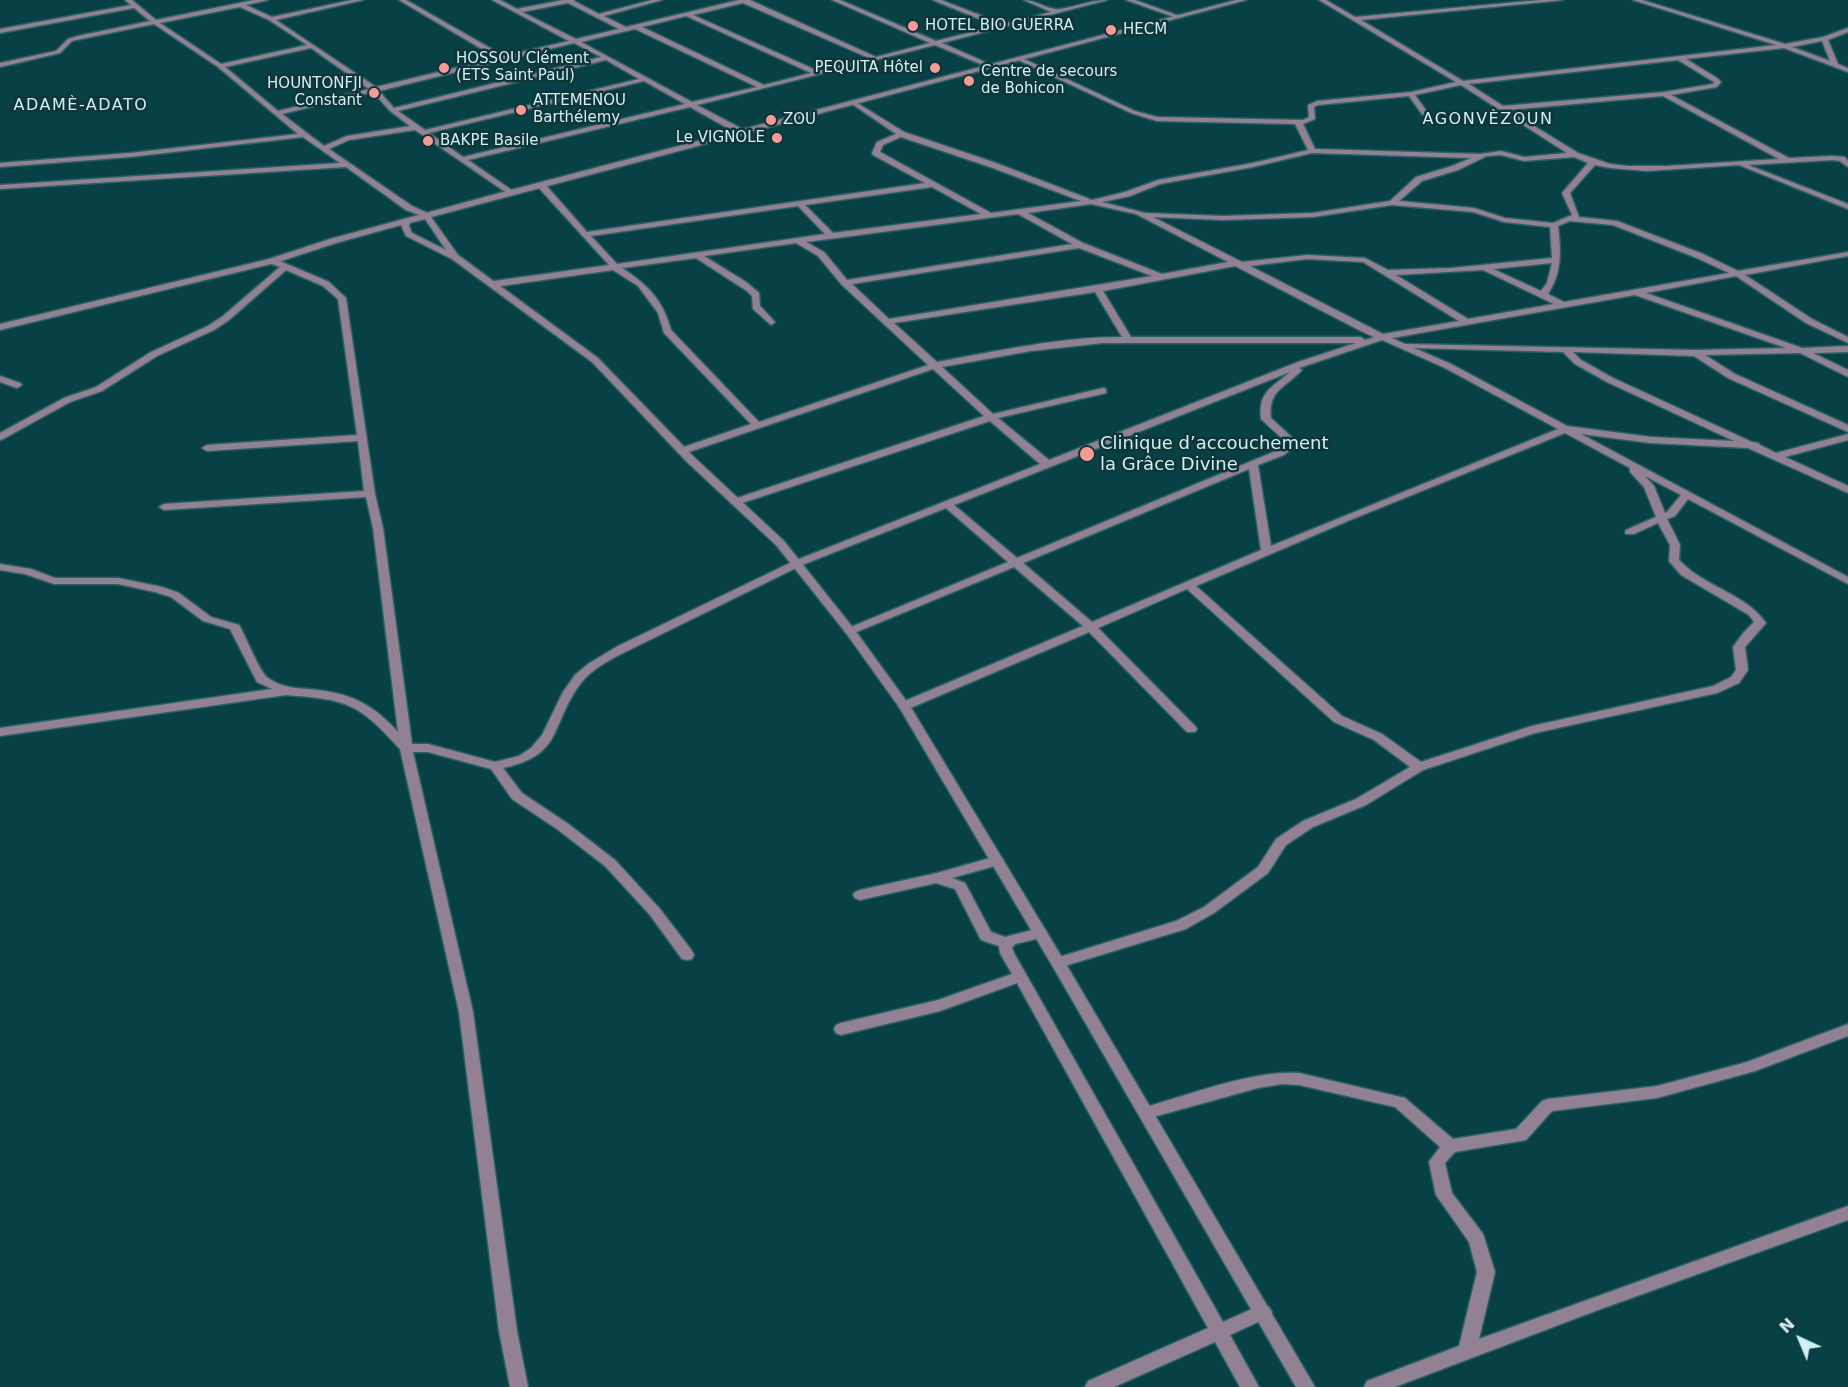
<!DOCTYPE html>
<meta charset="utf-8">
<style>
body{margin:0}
#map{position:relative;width:1848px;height:1387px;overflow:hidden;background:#074145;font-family:"DejaVu Sans",sans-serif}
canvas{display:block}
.north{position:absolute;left:1770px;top:1309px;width:60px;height:60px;-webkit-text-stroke:4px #103538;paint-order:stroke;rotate:316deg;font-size:16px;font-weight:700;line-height:24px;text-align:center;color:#cff0f2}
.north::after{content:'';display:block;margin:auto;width:21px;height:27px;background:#cff0f2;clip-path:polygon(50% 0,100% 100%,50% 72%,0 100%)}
</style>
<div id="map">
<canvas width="1848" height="1387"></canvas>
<div class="north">N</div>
</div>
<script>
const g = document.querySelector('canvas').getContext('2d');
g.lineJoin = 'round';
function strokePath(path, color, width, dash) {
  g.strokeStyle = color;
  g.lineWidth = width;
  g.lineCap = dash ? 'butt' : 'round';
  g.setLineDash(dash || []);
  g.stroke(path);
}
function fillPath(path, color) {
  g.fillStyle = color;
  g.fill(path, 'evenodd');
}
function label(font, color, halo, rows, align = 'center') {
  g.font = font + ' "DejaVu Sans",sans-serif';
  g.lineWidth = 5;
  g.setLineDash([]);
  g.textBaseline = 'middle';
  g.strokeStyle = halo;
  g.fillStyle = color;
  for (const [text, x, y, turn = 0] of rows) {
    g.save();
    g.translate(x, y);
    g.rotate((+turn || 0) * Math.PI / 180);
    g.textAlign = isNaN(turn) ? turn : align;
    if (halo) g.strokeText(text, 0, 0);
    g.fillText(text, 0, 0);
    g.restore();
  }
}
const minor = new Path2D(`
 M125 0H132L156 20 254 0H268L246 5 272 17 352 0H363L276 20 376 87 497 58 399 0H406L504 56 569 41 492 0H500L517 9 563 0H575L574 1 599 14 652 0H662L604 16 626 27 739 0H750L876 57 930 43 832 0H840L936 41 996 26 933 0H941L1003 24 1051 12 1024 0C1036 0 1049 11 1060 9 1076 7 1091 0 1107 0L942 43 994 66V68H990L935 45 697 105 746 131V135H740L690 107 468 160 513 191 514 193 510 195 415 130 349 140 329 149 412 206 430 214 431 216 427 218 406 210 346 167 0 189V185L340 163 303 137 130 157 0 167V163L130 153 298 134 218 67 154 24 81 39 72 41 60 53 0 67V63L56 51 68 39 78 36 150 21 134 8 0 33V29L131 5ZM568 3 619 29 576 39 522 12ZM743 3 869 58 818 71 693 15ZM240 7 269 20 307 45 221 64 160 23ZM686 16 811 73 764 85 642 27ZM635 29 757 87 692 102 581 42ZM574 43 601 57 394 108 379 91ZM311 48 369 89 278 111 225 67ZM606 60 639 79 425 130 398 111ZM644 81 685 104 463 157 429 133ZM373 92 390 111 410 126 347 136 324 146 282 114Z
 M1126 0H1135L1182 17 1177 18Z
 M1319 0H1326L1355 17 1540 0H1563L1361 20 1463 81 1776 45 1633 0H1642L1785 44 1823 37 1848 28V32L1828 40 1838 64 1848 68V72L1784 48 1686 59 1717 78 1721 82 1717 87 1671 95 1789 158 1833 156 1845 157 1848 161V167L1840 161 1833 160 1748 165 1848 204V209L1739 165 1647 171 1610 168 1595 165 1570 193 1579 217 1617 221 1703 254 1738 271 1848 252V256L1745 275 1812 319 1848 337V343L1806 323 1736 276 1646 293 1802 348 1848 346V352L1813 353 1848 370V377L1800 353 1705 355 1735 374 1848 425V432L1728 378 1694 356 1573 352 1581 360 1613 378 1752 442 1758 443 1760 445 1776 453 1848 434V440L1785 457 1848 486V493L1748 448 1651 443 1581 434 1848 577V584L1688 499 1675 516 1667 519 1680 545 1679 560C1704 587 1745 593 1766 623L1745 647 1748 670 1739 683 1717 693 1535 733 1423 770 1366 805 1313 827 1286 845 1268 873 1214 913 1186 929 1058 968 1053 967 1051 963 1053 959 1176 921 1204 907 1258 867 1276 839 1303 821 1356 799 1410 767 1374 740 1334 722 1187 589 1098 628 1195 726 1197 729 1195 732H1187L1089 632 908 709H900L898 706 900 703 1083 626 1014 567 854 633H846L844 631 846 629 1008 562 946 508 802 565 619 655C604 663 588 672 578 687 550 727 563 755 503 768L522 793 567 823 615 860 660 909 692 951 694 955 692 959 687 960 682 959 650 915 605 866 557 829 512 799 491 769 428 752H413L473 1012 517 1331 528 1387H510L499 1331 459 1012 400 749C357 702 348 700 286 695L0 736V728L272 689 257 682 230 629 203 621 171 597 155 592 118 584H54L25 574 0 570V564L31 569 55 578H118L162 587 179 593 211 617 239 625C246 636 259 672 268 678 283 689 300 688 317 690 353 694 373 705 398 732L373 528 366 497 164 510 159 507 164 504 364 491 358 441 207 451 202 448 207 445 357 435 338 299 323 286 286 270 229 320 214 330 157 356 102 391 70 402 3 439 0 440V433L64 398 96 387 151 352 208 326 223 316 280 267 269 263V259H275L329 282 346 298 375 494 383 528 412 744H428L495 762 519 756 531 748 542 735 563 692 575 675 588 664 618 646 794 561 1040 464 990 421 739 504H731L730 502 731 500 984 416 933 369 686 453H678V449L751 424 664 333 658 313 638 286 613 270 494 287 490 284 494 281 609 265 538 187V183H544L587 232 925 183 873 155 872 153 877 142 896 134 852 104V102L854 101 904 132 996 163 1092 200 1125 192 1158 180 1253 163 1308 150 1295 124 1157 121 1131 113 1018 60V58H1022L1135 111 1157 117 1303 120 1309 117 1308 105 1317 101 1411 92 1456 82ZM1822 41 1830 61 1792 47ZM1678 60 1714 82 1713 84 1664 92 1503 106 1469 84ZM1461 85 1567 153 1524 157 1501 151 1480 154 1315 149 1303 124 1315 119 1314 107 1318 105 1409 96 1429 124 1431 125 1435 123 1415 95ZM1663 96 1779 159 1666 166H1628L1610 164 1578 153 1508 110ZM901 137 990 167 1081 201 991 213 880 152 883 145ZM1312 153 1471 158 1452 166 1416 177 1390 201 1313 213 1223 216 1145 213 1102 202 1130 196 1160 184 1253 167ZM1501 155 1524 161 1574 157 1588 163 1562 193 1572 215 1553 223 1505 218 1474 208 1399 201 1422 181 1458 170 1487 156ZM932 187 981 214 833 233 805 205ZM1091 204 1136 214 1228 262 1162 274 1083 243 1028 213ZM1392 205 1473 212 1504 222 1550 227 1552 258 1451 268 1388 270 1365 258 1307 255 1242 262 1153 217 1223 220 1313 217ZM798 206 825 234 617 264 591 236ZM1018 214 1072 244 847 280 824 252 806 242ZM1570 221 1613 225 1697 258 1729 273 1564 302 1548 294C1562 273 1561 251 1558 226ZM796 243 818 256 842 285 928 365 759 422 671 330C663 300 648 285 622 268L696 258 747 291 752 296 753 309 771 325 775 322 760 306 759 293 746 282 704 256ZM1079 248 1152 276 889 319 852 284ZM1307 259 1363 262 1459 321 1383 334 1250 266ZM1552 263 1547 283 1541 291 1493 269ZM1235 266 1361 331 1374 337 1365 340 1361 337H1131L1103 291ZM1483 270 1554 304 1468 319 1396 275ZM1095 292 1122 337C1060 337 998 351 937 362L894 323ZM1635 295 1786 348 1696 350 1405 344 1392 338ZM1382 340 1445 368 1558 429 1271 546 1258 465 1284 455 1298 443 1271 418C1268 391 1283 389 1300 372L1302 370 1299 368ZM1103 343H1356L1298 362 1049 460 998 418 1106 393V389L1103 388 993 414 942 367 1031 351ZM1414 348 1563 352 1575 364 1607 382 1734 441 1651 437 1567 426 1451 364ZM1290 372C1272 388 1258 391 1261 419L1287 443 1276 451 1017 558 954 505ZM1565 433 1630 468V472L1644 487 1656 517 1626 530 1625 532 1626 534H1634L1658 523 1670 545 1669 561 1681 575 1749 615 1754 622 1744 632 1733 647 1736 670 1731 677 1713 686 1532 726 1421 762 1382 734 1342 716 1196 586 1350 520ZM1249 469 1261 550 1092 622 1023 563ZM1645 476 1681 495 1667 512 1665 513 1654 486Z
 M0 376 20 383 22 385 17 388 0 382Z
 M997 856 1002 858 1004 861 1002 864 952 878 965 883 991 932 1005 937 1040 928 1045 929 1047 933 1045 937 1015 944 1012 948 1014 953 1223 1322 1263 1304 1269 1307 1272 1312 1269 1317 1230 1335 1259 1387H1240L1215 1342 1114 1387H1085L1088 1381 1208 1328 1017 983 940 1011 841 1035 836 1033 834 1029 836 1025 841 1023 938 1000 1012 974 1000 953 999 946 981 940 955 889 936 883 860 900 855 898 853 895 855 892 860 890 937 873Z
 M1848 1024V1036L1755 1071 1657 1098 1552 1111 1526 1140 1455 1152 1445 1163 1452 1193 1483 1234 1495 1272 1479 1339 1848 1206V1220L1598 1310 1395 1387H1364L1367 1381 1459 1346 1477 1272 1469 1242 1436 1195 1429 1162 1440 1147 1395 1107 1299 1085 1282 1084 1258 1088 1146 1119 1140 1117 1138 1113 1140 1109 1146 1107C1191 1094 1254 1070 1299 1073L1405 1098 1453 1139 1516 1129 1542 1101 1548 1099 1657 1086 1747 1062Z`);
const tertiary = new Path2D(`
 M1236 0H1246L431 217 458 255 598 358 695 458 784 541 854 629 910 706 1063 959 1315 1387H1296L1053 967 899 707 846 633 776 545 687 462 592 362 452 259 406 236 401 225 336 243 275 263 0 330V324L269 259 330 239 507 191ZM425 219 446 250 412 233 409 226 410 223Z`);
strokePath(minor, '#2b6064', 3);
strokePath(tertiary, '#2b6064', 3);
fillPath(minor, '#918192');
fillPath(tertiary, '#918192');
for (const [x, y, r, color] of [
 [913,26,6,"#f59b97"],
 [1111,30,6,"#f59b97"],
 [444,68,6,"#f59b97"],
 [935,68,6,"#f59b97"],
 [969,81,6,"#f59b97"],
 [374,93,6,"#f59b97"],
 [521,110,6,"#f59b97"],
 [771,120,6,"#f59b97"],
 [777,138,6,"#f59b97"],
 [428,141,6,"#f59b97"],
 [1087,454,8,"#f59b97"]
]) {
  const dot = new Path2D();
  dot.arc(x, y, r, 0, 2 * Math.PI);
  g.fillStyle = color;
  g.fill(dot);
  strokePath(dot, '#103538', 2);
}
label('15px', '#cff0f2', '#103538', [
 ["HOTEL BIO GUERRA",925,26],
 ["HECM",1123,30],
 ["HOSSOU Clément",456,59],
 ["(ETS Saint Paul)",456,76],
 ["PEQUITA Hôtel",923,68,"right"],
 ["Centre de secours",981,72],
 ["de Bohicon",981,89],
 ["HOUNTONFJI",362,84,"right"],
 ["Constant",362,101,"right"],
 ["ATTEMENOU",533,101],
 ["Barthélemy",533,118],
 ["ZOU",783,120],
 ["Le VIGNOLE",765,138,"right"],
 ["BAKPE Basile",440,141]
], 'left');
g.letterSpacing = '1.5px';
label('16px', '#cff0f2', '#103538', [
 ["ADAMÈ-ADATO",81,106],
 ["AGONVÈZOUN",1488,120]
]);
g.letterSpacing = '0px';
label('18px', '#cff0f2', '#103538', [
 ["Clinique d’accouchement",1100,444],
 ["la Grâce Divine",1100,465]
], 'left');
</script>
